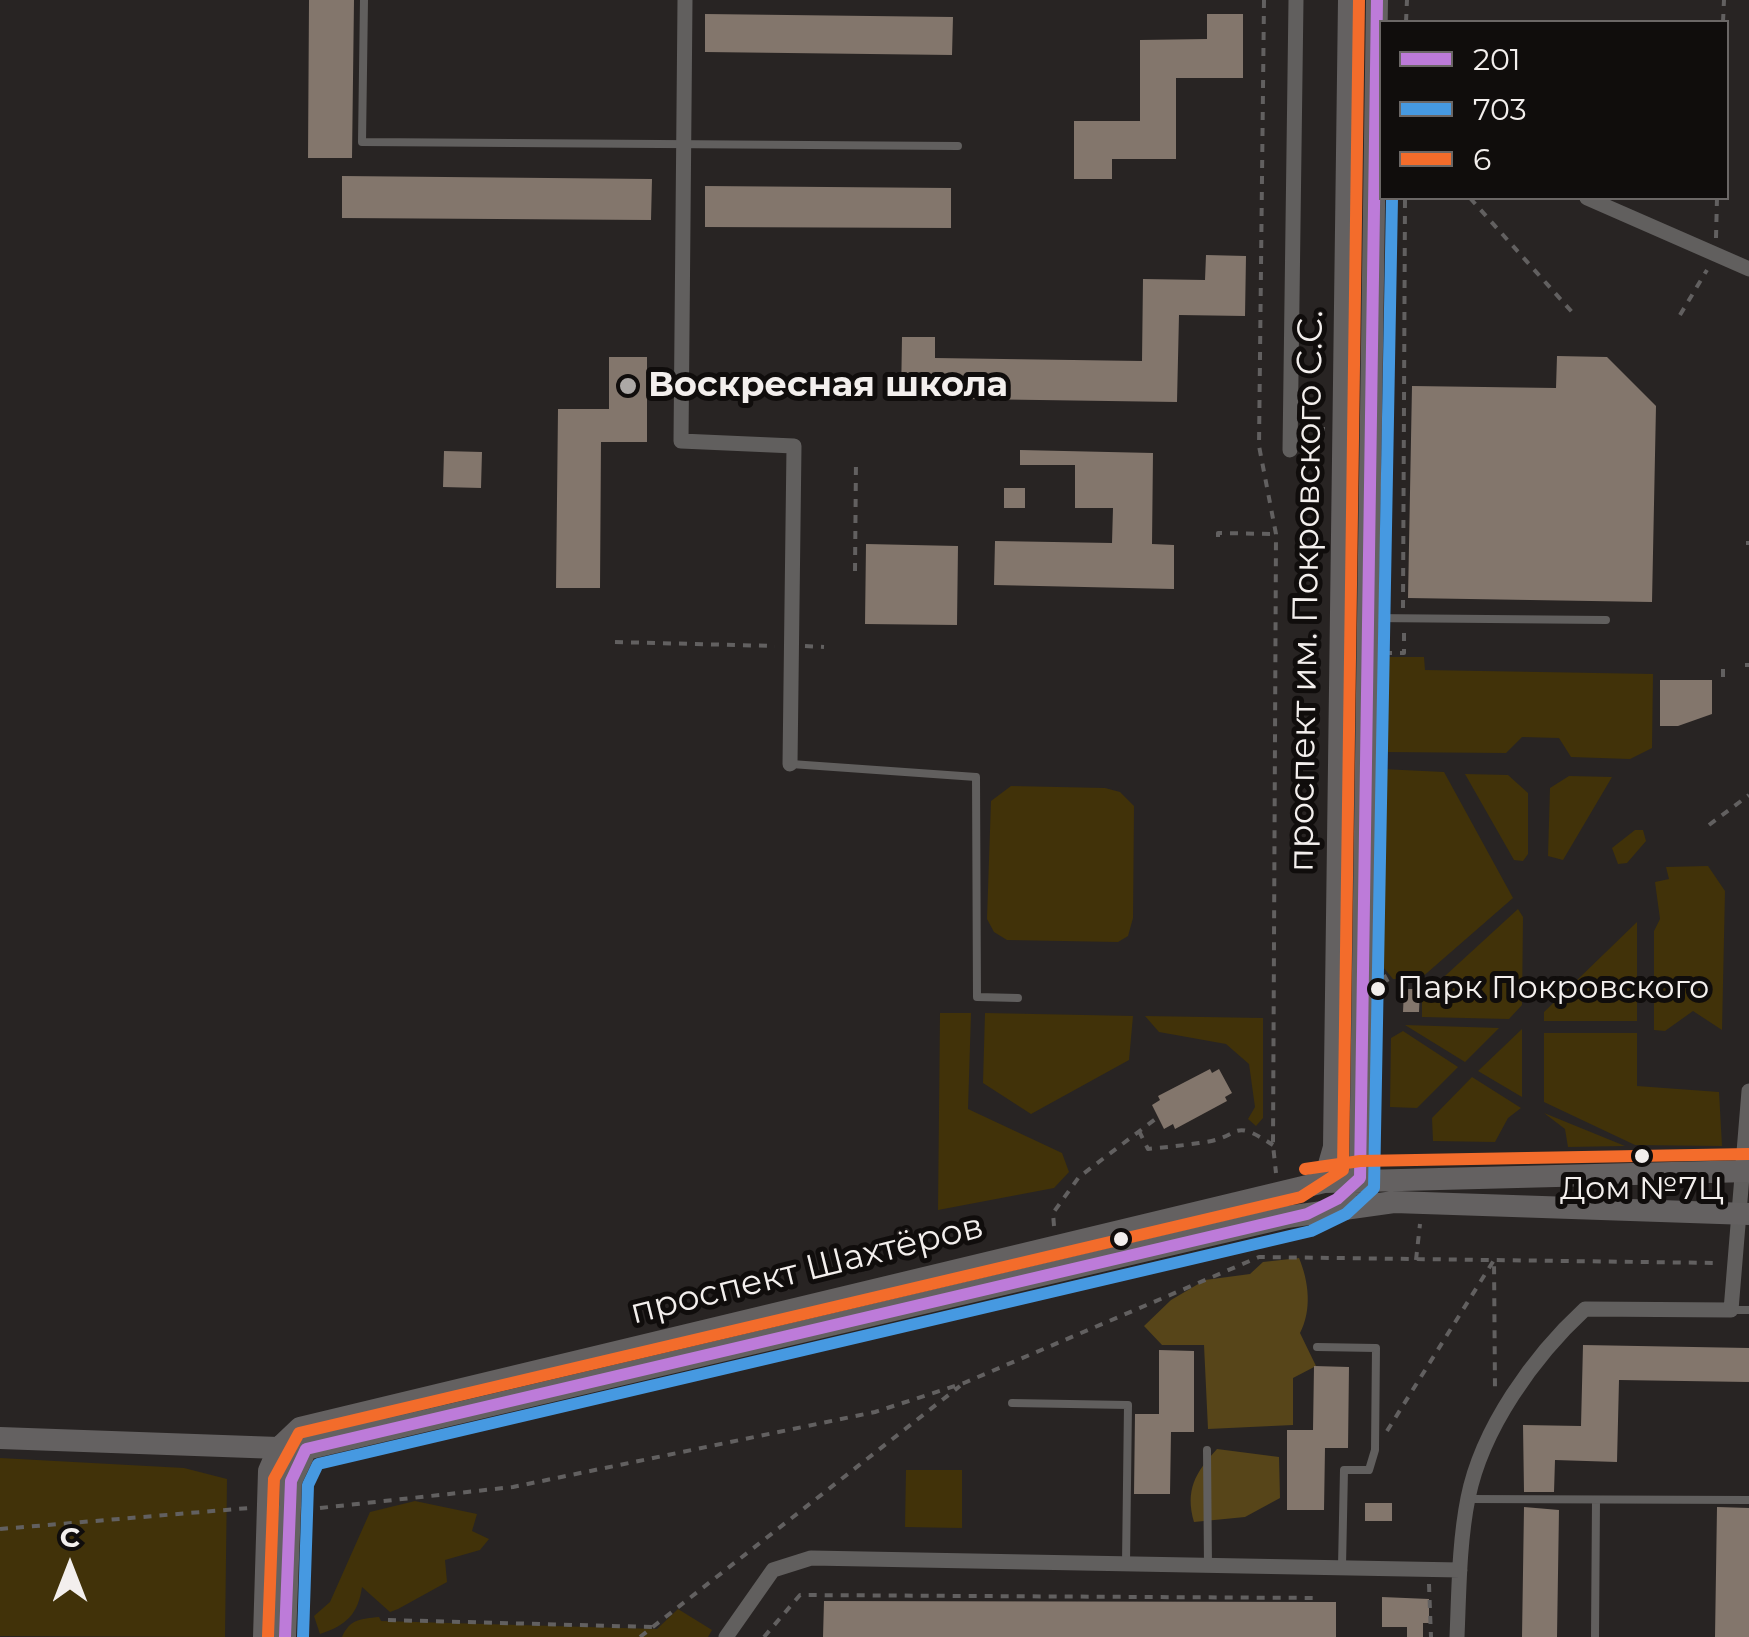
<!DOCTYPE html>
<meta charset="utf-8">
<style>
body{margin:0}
#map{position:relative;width:1749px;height:1637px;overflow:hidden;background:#282423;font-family:Montserrat,sans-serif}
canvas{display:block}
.legend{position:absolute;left:1379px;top:20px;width:350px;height:180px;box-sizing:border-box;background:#100d0c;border:2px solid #6b6766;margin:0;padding:12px 18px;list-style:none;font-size:30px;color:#f3efed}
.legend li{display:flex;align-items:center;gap:20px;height:50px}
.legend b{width:50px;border:2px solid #6b6766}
.north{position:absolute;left:20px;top:1517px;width:100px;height:100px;-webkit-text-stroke:8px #100d0c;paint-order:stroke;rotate:0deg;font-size:28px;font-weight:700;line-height:40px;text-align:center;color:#f3efed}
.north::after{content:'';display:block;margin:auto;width:35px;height:45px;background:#f3efed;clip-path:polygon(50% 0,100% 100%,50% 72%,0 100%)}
</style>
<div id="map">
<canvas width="1749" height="1637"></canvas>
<ul class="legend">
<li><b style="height:12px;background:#bd7bd9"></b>201</li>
<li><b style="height:12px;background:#4699e1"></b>703</li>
<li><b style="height:12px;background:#f36c2b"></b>6</li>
</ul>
<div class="north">С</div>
</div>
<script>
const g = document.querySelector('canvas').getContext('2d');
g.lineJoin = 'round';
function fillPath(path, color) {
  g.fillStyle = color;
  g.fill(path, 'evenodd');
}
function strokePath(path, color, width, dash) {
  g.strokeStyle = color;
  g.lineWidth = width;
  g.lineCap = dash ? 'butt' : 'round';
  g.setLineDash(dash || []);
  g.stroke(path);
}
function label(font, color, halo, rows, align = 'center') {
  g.font = font + ' Montserrat,sans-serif';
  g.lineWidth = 10;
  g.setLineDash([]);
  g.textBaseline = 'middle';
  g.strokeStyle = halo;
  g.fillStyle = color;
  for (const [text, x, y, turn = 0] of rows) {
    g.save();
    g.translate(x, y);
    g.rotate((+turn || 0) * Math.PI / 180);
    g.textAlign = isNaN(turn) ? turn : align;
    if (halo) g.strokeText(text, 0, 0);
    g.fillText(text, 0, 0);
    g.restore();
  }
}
fillPath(new Path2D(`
 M1384 657H1424L1425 670 1653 674 1652 748 1630 759 1571 757 1559 738 1522 737 1506 753 1382 752Z
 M1382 769 1444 772 1513 898 1420 979H1393L1378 961Z
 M1465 774 1508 775 1528 793V854L1523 861 1514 860Z
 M1569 776 1612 777 1563 860 1548 856 1550 788Z
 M1011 786 1105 788 1120 792 1134 806 1133 918 1128 936 1118 942 1007 940 994 932 987 919 991 801Z
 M1635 830H1643L1646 841 1627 863 1618 864 1612 848Z
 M1708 866 1725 891 1722 1030 1693 1011 1665 1031 1654 1030V931L1660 919 1655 882 1669 879 1666 867Z
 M1518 909 1523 917 1522 1005 1509 1019 1422 1017V997Z
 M1637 922V1021H1544V1012Z
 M940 1013H971L968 1109 1062 1153 1069 1172 1054 1188 938 1210Z
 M985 1013 1133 1016 1129 1060 1031 1114 983 1083Z
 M1145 1016 1263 1018V1118L1256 1126 1248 1119 1255 1107 1249 1064 1226 1044 1159 1032Z
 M1405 1025 1499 1028 1465 1062Z
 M1522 1029V1097L1478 1071Z
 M1403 1031 1458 1067 1417 1108 1390 1107 1391 1038Z
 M1544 1033H1637V1086L1719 1092 1722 1146 1635 1145 1544 1102Z
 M1472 1077 1521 1108 1508 1118 1495 1142 1433 1141 1432 1118Z
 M1544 1113 1625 1146 1568 1147 1565 1129Z
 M0 1458 184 1468 227 1479 225 1637 0 1636Z
 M906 1470H962V1528L905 1527Z
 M415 1501 477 1514 472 1531 489 1539 480 1550 445 1560 447 1582 398 1609 390 1612 362 1587C358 1614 347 1625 320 1634L314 1616 330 1602 370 1512Z
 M678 1609 712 1630 708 1637H342C350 1619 360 1619 379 1617L381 1621 657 1629Z`), '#413209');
fillPath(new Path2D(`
 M1299 1258C1309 1282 1312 1310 1300 1333L1316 1366 1293 1378V1425L1208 1429 1204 1345H1162L1144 1326 1171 1300 1205 1280 1250 1274 1263 1262Z
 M1217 1449 1279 1457 1280 1498 1245 1517 1194 1522C1185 1490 1195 1473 1217 1449Z`), '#574519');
fillPath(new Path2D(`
 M309 0H354L352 158H308Z
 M705 14 953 17 952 55 705 52Z
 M1207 14H1243V78H1176V159H1112V179H1074V121H1140V40L1207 39Z
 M342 176 652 179 651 220 342 218Z
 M705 186 951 188V228L705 227Z
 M1206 255 1246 256 1245 316 1179 315 1177 402 901 398 902 337H935V358L1142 361 1143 279 1205 280Z
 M1557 356 1607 357 1656 406 1652 602 1408 598 1412 386 1556 388Z
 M609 357H647V442H601L600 588H556L558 409H609Z
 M1020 450 1153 453 1152 544 1174 545V589L994 585 995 541 1112 543 1113 508H1075V465H1020Z
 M444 451 482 452 481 488 443 487Z
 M1004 488H1025V508H1004Z
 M866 544 958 546 957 625 865 624Z
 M1660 680H1712V714L1678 726H1660Z
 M1404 989H1420L1419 1012H1403Z
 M1210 1069 1212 1073 1219 1069 1232 1093 1225 1097 1227 1101 1175 1129 1173 1124 1164 1129 1152 1105 1160 1100 1158 1096Z
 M1583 1345 1749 1348V1382L1619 1380 1617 1462 1555 1460 1554 1492H1524L1523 1425 1581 1426Z
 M1159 1350 1194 1351V1432H1171L1170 1494H1134L1135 1414H1159Z
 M1314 1366 1349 1367 1348 1448H1325L1324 1510H1287V1430H1313Z
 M1365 1503H1392V1521H1365Z
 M1524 1507 1559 1510 1557 1637H1522Z
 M1717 1507 1749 1508V1637H1715Z
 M1382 1597 1429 1599V1623H1423V1637H1407V1627H1382Z
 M824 1601 1336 1602V1637H823Z`), '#83766c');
strokePath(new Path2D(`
 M1264 0 1259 446 1276 534 1273 1145 1276 1173
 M1406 22 1407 0
 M1723 22 1724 0
 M1470 198 1572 312
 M1716 238 1717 198
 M1680 315 1707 270
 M1304 429H1325
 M1218 537V533L1275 534
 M1746 543H1749
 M855 571 856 460
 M1403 608 1405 198
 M615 642 775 646
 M805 646 824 647
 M1384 653H1404V632
 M1745 665H1749
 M1723 669V680
 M1709 825 1749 795
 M1384 975 1391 988
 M1139 1131 1148 1149C1168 1147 1187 1145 1206 1142 1243 1136 1230 1117 1273 1145
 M1054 1226 1053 1213 1079 1177 1158 1117
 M1416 1260 1420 1224
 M1387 1431 1494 1260 1495 1390
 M320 1508 513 1487 875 1412 964 1383 1259 1257 1719 1263
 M0 1529 249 1508
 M1429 1584 1431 1637
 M388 1620 652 1627
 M640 1637 960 1386
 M764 1637 800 1595 1320 1598`), '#626060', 4, [8, 8]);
strokePath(new Path2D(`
 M364 0 362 142 958 146
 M1371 618 1606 620
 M791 764 976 777 977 997 1018 998
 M1731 1310H1749
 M1317 1347 1376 1348 1375 1450 1369 1470H1344L1342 1566
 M1012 1403 1128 1405 1126 1563
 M1207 1450 1208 1567
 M1469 1499 1749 1500
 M1595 1637 1596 1500`), '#615f5e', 8);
strokePath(new Path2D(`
 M685 0 681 441 794 446 790 764
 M1587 198 1749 269
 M1290 450 1296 0
 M726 1637 773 1570 811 1558 1460 1570
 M1457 1637C1459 1591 1459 1543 1468 1498 1482 1428 1534 1356 1585 1309L1731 1310 1749 1091`), '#615f5e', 15);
strokePath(new Path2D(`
 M1324 1182 1334 1147 1349 0
 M1350 1187 1360 1178 1377 0
 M0 1438 306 1449 1287 1217 1394 1202 1749 1214
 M264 1637 269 1471 279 1448 300 1428 1324 1182 1749 1171
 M285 1637 291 1481 306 1449`), '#646161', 22);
strokePath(new Path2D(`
 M285 1637 291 1481 306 1449 1307 1214 1337 1199 1360 1178 1377 0`), '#bd7bd9', 12);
strokePath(new Path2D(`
 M303 1637 308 1485 318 1464 1311 1231 1346 1214 1374 1188 1392 198`), '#4699e1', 12);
strokePath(new Path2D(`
 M1305 1169 1360 1161 1749 1154
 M268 1636 274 1479 299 1433 1301 1197 1343 1170 1359 0`), '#f36c2b', 12);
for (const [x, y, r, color] of [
 [628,386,10,"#aca8a6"],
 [1378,989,9,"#f3efed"],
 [1642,1156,9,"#f3efed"],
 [1121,1239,9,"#f3efed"]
]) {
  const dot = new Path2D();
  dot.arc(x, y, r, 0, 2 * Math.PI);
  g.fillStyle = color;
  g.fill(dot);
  strokePath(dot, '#100d0c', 4);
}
label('32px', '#f3efed', '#100d0c', [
 ["Парк Покровского",1397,989],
 ["Дом №7Ц",1642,1190,"center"]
], 'left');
label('bold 35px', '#f3efed', '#100d0c', [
 ["Воскресная школа",648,386]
], 'left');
label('35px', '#f3efed', '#100d0c', [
 ["проспект им. Покровского С.С.",1307,591,-89],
 ["проспект Шахтёров",807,1270,-14]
]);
</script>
